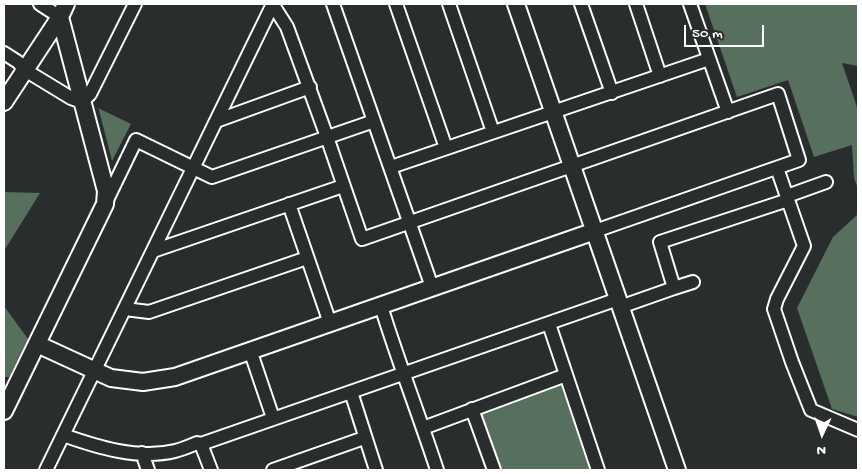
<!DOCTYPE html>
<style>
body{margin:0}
#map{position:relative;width:862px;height:474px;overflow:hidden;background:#2a2d2e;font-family:"Gochi Hand",sans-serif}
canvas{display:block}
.frame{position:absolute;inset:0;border:5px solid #fff;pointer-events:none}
.north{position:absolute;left:797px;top:409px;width:50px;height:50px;-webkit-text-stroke:4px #2a2d2e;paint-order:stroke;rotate:183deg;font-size:14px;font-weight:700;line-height:20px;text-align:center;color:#fff}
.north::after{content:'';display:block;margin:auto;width:18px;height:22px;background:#fff;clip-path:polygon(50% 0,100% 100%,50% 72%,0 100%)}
.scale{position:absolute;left:684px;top:25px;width:80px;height:22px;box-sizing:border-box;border:2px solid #fff;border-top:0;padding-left:6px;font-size:15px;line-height:18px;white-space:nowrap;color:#fff;-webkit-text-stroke:4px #2a2d2e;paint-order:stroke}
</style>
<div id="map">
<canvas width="862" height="474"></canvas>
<div class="frame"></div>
<div class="north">N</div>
<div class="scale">50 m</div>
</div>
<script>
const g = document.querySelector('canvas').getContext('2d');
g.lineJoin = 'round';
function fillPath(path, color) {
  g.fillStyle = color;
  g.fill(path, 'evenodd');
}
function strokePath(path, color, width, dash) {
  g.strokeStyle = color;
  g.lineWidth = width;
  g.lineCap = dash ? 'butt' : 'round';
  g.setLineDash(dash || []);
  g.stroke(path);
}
fillPath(new Path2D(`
 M705 4H858V66L842 63 858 110V189L854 178 852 145 814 157 788 80 737 97Z
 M98 108 131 124 112 161 99 110Z
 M4 192 40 193 4 251Z
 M858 214V417L832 409 797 308 833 237Z
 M4 306 28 339 9 377H4Z
 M560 382 591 470H499L480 413Z`), '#56705d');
const minor = new Path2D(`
 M40 4 60 17
 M333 4 432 287
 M396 4 446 148
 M449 4 493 132
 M581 4 612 93
 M636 4 660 76
 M690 4 728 112
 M273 5 287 27 327 137 362 239 778 94 799 160 595 231
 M4 53 18 62 25 70 71 98 82 102 90 94 135 4
 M216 121 310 87
 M391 167 709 59
 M777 168 804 246 777 299 774 309 792 362 811 410 858 430
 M787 196 826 182
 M106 202 136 140 212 177 374 121
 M289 204 330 323
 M153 251 343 186
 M674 288 693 282
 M381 306C398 361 419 415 437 470
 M620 307 674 288 660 242 788 200
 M125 309 149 312 307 258
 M549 324 598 470
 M250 350 273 418
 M351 392 376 470
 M472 409 494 470
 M423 428 566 375
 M63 435C97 447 138 460 175 451 183 449 190 446 197 443L201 444 618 299
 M201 444 211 470
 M142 453 148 470
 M46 470 273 4
 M273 470 364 438`);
const tertiary = new Path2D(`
 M516 4 677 470
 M4 102 60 17 66 4
 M37 344 111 378 143 382 175 377 595 231
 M4 411 105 204 106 191 60 17`);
strokePath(minor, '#fff', 16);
strokePath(tertiary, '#fff', 20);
strokePath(minor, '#2a2d2e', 12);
strokePath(tertiary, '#2a2d2e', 16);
</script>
